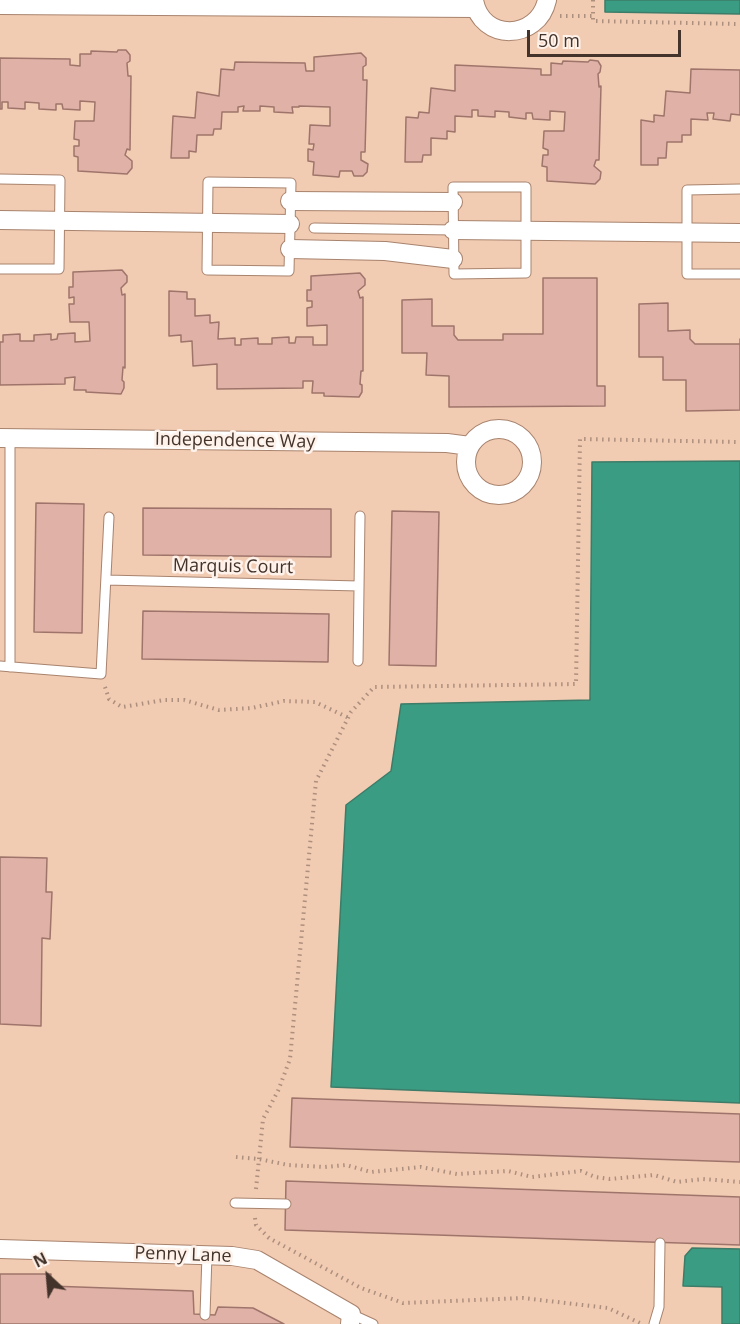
<!DOCTYPE html>
<style>
body{margin:0}
#map{position:relative;width:740px;height:1324px;overflow:hidden;background:#f2cbb3;font-family:"Open Sans",sans-serif}
canvas{display:block}
.north{position:absolute;left:18px;top:1246px;width:60px;height:60px;-webkit-text-stroke:4px #fef2eb;paint-order:stroke;rotate:334deg;font-size:16px;font-weight:700;line-height:24px;text-align:center;color:#43332a}
.north::after{content:'';display:block;margin:auto;width:21px;height:27px;background:#43332a;clip-path:polygon(50% 0,100% 100%,50% 72%,0 100%)}
.scale{position:absolute;left:527px;top:30px;width:154px;height:27px;box-sizing:border-box;border:3px solid #43332a;border-top:0;padding-left:8px;font-size:18px;line-height:21px;white-space:nowrap;color:#43332a;-webkit-text-stroke:4px #fef2eb;paint-order:stroke}
</style>
<div id="map">
<canvas width="740" height="1324"></canvas>
<div class="north">N</div>
<div class="scale">50 m</div>
</div>
<script>
const g = document.querySelector('canvas').getContext('2d');
g.lineJoin = 'round';
function fillPath(path, color) {
  g.fillStyle = color;
  g.fill(path, 'evenodd');
}
function strokePath(path, color, width, dash) {
  g.strokeStyle = color;
  g.lineWidth = width;
  g.lineCap = dash ? 'butt' : 'round';
  g.setLineDash(dash || []);
  g.stroke(path);
}
function label(font, color, halo, rows, align = 'center') {
  g.font = font + ' "Open Sans",sans-serif';
  g.lineWidth = 5;
  g.setLineDash([]);
  g.textBaseline = 'middle';
  g.strokeStyle = halo;
  g.fillStyle = color;
  for (const [text, x, y, turn = 0] of rows) {
    g.save();
    g.translate(x, y);
    g.rotate((+turn || 0) * Math.PI / 180);
    g.textAlign = isNaN(turn) ? turn : align;
    if (halo) g.strokeText(text, 0, 0);
    g.fillText(text, 0, 0);
    g.restore();
  }
}
const water = new Path2D(`
 M605 0H740V14L605 12Z
 M740 461V1103L331 1087 346 805 391 771 401 704 590 700 592 462Z
 M692 1248 740 1249V1324H722V1287L683 1286 685 1256Z`);
fillPath(water, '#3a9c82');
strokePath(water, '#3d7c68', 1.5);
const building = new Path2D(`
 M118 50H126L130 55V61L127 63 128 76H131L130 150 127 149 125 155 132 161V168L127 174 78 171V157L74 156V146H79V140L74 139 75 121H94L95 102 80 101V110L63 109 62 104H56V110L39 109V103L25 102V109L8 108V102H2V109H0V58L70 59V65L80 66V54H91V51L117 52Z
 M361 53 366 58V65L363 67V80H367L365 152H361V160L368 164 367 172 363 176H354L352 171H340L339 177 313 175 314 162 308 161V149L313 150 314 144H309L310 125 330 126V107L299 106V107H292L293 113 274 112V107L260 106V111H243L244 106 238 107V112H222L221 129H214L213 135H197L196 152 189 151V158H171L173 116 195 118 197 92 219 96 221 69 234 70 235 62 305 63 306 71H314V57Z
 M590 60 598 61 601 66 600 72 598 74 599 87 601 86 599 160H596L594 166 601 172 600 179 595 184 547 181V167L542 166 543 155H548V150L543 148 544 131H564L565 112 550 111V120L533 119 532 113H526V119L509 117V112L495 111V117L478 116V110H472V117L455 116V132L447 131V139L431 138V155H423L422 162H405L406 117 418 118 419 112 429 113 431 88 455 91V65L541 69V75H551V63L562 64 563 61 588 62Z
 M691 69 740 70V115L731 114 730 121 713 119 714 113H707L708 120 691 119V135H682V142H667L666 158H658V165H641V120L654 122V115L664 116 666 91 690 93Z
 M122 270 127 276V282L121 288 122 295 125 294V368L123 367 122 380 124 382V388L121 394 86 392V390H74L75 377 65 378V384L0 385V342H3V335L20 334V341H34V335L51 334V340L57 339 58 334 75 333V342L90 341 89 322H70L69 304H74V297L69 298V287H73V272Z
 M360 273 365 279V285L358 291 360 298 363 297V371H361L360 384 362 385V392L359 397 324 396V393H312L313 381H303V388L217 389V364L193 366 192 341 181 342V335L169 336V291L187 292V299H195V316L210 315V323L219 322 218 339 235 338V345H241V339L258 338V344H272V338L289 337V343H295L296 337H313V345H327V325L307 326V308L312 307V301H307V290H311V276Z
 M543 278H597V386H605V406L449 407V376L426 375 427 353H402V300L432 299V326H454V335L458 340H503V334H543Z
 M668 303V331L690 330V339L695 344H740V339V410L686 411V380H663V357H639V304Z
 M36 503 84 504 82 633 34 632Z
 M143 508 331 509V557L143 555Z
 M392 511 439 512 436 666 389 665Z
 M143 611 329 614 328 662 142 659Z
 M0 857 47 858 46 892H52L50 939 42 938 41 1026 0 1024Z
 M292 1098 740 1114V1162L290 1147Z
 M286 1181 740 1197V1245L285 1230Z
 M0 1274H51L50 1286 193 1291 194 1314 215 1315 218 1307 253 1308 284 1324H0Z`);
fillPath(building, '#dfb1a7');
strokePath(building, '#9f756b', 1.5);
const service = new Path2D(`
 M0 179 60 180 59 269H0
 M208 182 291 183 289 271 207 270Z
 M453 187H526V273L454 274Z
 M740 189 687 190V274H740
 M314 228 453 230
 M106 580 359 586
 M358 661 360 516
 M0 666 101 674 109 517
 M10 667V438
 M235 1203 286 1204
 M351 1314 373 1324
 M205 1315 207 1255
 M654 1324 659 1307 660 1243`);
const minor = new Path2D(`
 M474 0C481 42 538 41 547 0
 M0 5 475 8
 M290 201 453 202
 M0 220 290 224
 M453 230 740 233
 M290 249 385 251 453 259
 M466 462a33 33 0 1 1 66 0a33 33 0 1 1-66 0Z
 M0 438 447 443 470 446
 M0 1249 232 1256 257 1260 351 1314 350 1324`);
strokePath(service, '#a8836d', 11);
strokePath(minor, '#a8836d', 20);
strokePath(new Path2D(`
 M593 0V21L740 24
 M560 16H593
 M105 687 109 699 122 707 164 700H184L219 710 252 708 284 701 315 702 349 718
 M236 1157 259 1159 288 1165 325 1167 346 1165 371 1172 421 1167 457 1174 508 1171 532 1177 581 1171 595 1177 610 1179 654 1175 677 1182 703 1179 740 1182
 M256 1189 263 1119 278 1091 290 1059 316 781 351 712 374 687 576 684 580 439 740 442
 M255 1218 256 1225 269 1238 361 1288 403 1303 523 1298 608 1308 642 1324`), '#ad8f7d', 4, [1.5, 4.5]);
strokePath(service, '#fff', 9);
strokePath(minor, '#fff', 18);
label('18px', '#43332a', '#fef2eb', [
 ["Independence Way",235,441,1],
 ["Marquis Court",233,567,1],
 ["Penny Lane",183,1255,2]
]);
</script>
